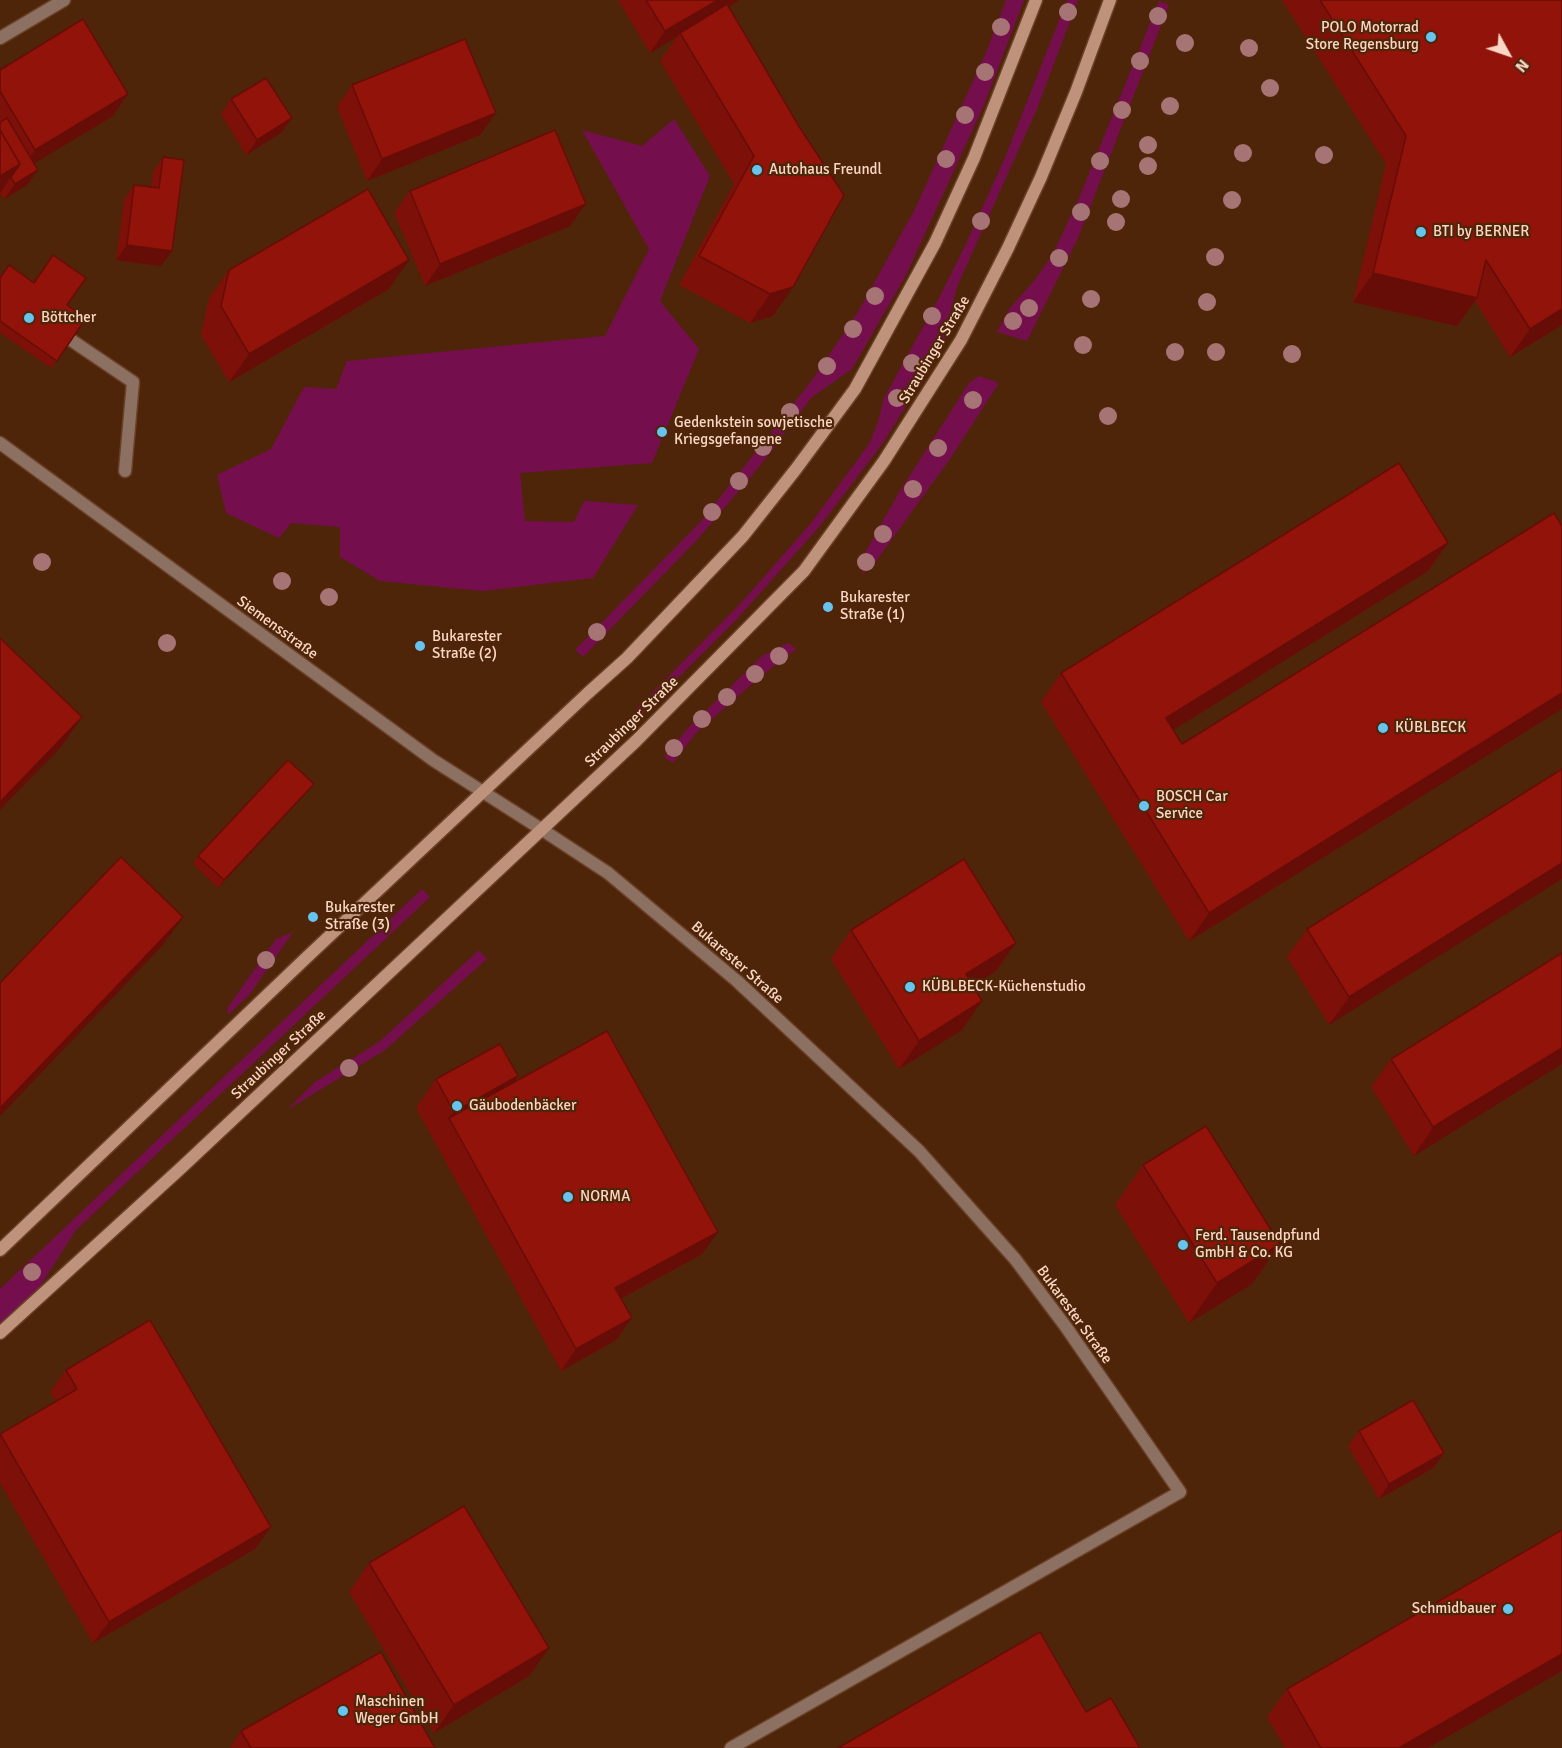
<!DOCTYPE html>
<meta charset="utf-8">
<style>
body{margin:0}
#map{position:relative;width:1562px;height:1748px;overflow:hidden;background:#4f2509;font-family:Signika,sans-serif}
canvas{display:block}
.north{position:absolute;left:1478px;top:24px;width:60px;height:60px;-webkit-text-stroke:4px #4f2509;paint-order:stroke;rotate:130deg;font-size:16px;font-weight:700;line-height:24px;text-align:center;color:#fad7c5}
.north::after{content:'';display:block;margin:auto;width:21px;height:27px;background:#fad7c5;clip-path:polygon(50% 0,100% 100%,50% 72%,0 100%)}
</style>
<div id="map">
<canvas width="1562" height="1748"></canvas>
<div class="north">N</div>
</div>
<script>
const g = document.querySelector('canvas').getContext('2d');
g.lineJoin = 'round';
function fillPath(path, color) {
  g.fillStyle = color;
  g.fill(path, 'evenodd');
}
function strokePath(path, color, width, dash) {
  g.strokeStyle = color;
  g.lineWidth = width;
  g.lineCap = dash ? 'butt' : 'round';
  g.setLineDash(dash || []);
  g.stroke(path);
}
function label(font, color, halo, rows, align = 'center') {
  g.font = font + ' Signika,sans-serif';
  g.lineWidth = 4.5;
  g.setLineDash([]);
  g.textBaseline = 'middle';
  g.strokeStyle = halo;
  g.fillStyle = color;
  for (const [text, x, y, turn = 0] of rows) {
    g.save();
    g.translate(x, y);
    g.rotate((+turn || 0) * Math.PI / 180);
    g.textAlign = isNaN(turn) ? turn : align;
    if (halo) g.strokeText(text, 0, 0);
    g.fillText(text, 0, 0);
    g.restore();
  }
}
fillPath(new Path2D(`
 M1006 0H1024L984 105 906 275 852 369 811 398 763 462 699 538 583 657 575 650 703 519 812 380 858 312 915 209 987 50Z
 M1067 0H1078L1037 109 957 287 949 317 944 344 883 443 820 526 737 619 641 715 636 709 741 603 811 523 869 444 878 422 884 398 940 296 965 246 1004 160Z
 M1159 1 1169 5 1078 238 1027 341 997 332 1010 308 1034 281 1053 254 1079 198Z
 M674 119 710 176 660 301 699 349 652 463 520 473 525 521 574 522 584 501 638 505 593 578 483 591 380 581 340 557V527L291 523 279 538 226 513 217 475 271 449 304 387 336 389 347 361 605 336 649 249 582 130 642 146Z
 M979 376 999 383 950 459 874 564 863 574 861 560 898 494 969 383Z
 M788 643 796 649 760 677 696 733 673 763 664 757 688 728 762 656Z
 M422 889 430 897 76 1230 39 1288 0 1323V1289Z
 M293 932 250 994 229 1014H227L228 1007 276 939Z
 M479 950 487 959 385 1050 287 1110 315 1082 379 1042Z`), '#750e4d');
const service = new Path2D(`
 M71 340 133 382 125 471`);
const minor = new Path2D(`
 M0 38 64 0
 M541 829 608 873 737 981 919 1151 1015 1259 1066 1327 1180 1492 731 1748`);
const tertiary = new Path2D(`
 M0 443 433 760 541 829`);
const secondary = new Path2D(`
 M0 1250 306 958 588 693 627 658 743 536 796 469 855 389 935 243 974 158 1036 0
 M0 1333 181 1168 636 741 804 571 884 461 961 340 1008 248 1041 177 1076 92 1110 0`);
strokePath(service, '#6a4127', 15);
strokePath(minor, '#6a4127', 15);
strokePath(tertiary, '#6a4127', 15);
strokePath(secondary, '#6a4127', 15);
strokePath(service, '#8c7162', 12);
strokePath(minor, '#8c7162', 12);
strokePath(tertiary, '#8c7162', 12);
strokePath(secondary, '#bf937b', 12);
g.fillStyle = '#a77476';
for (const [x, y] of [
 [1068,12],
 [1158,16],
 [1001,27],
 [1185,43],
 [1249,48],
 [1140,61],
 [985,72],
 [1270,88],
 [1170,106],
 [1122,110],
 [965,115],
 [1148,145],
 [1243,153],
 [1324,155],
 [946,159],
 [1100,161],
 [1148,166],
 [1121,199],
 [1232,200],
 [1081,212],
 [981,221],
 [1116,222],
 [1215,257],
 [1059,258],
 [875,296],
 [1091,299],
 [1207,302],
 [1029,308],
 [932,316],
 [1013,321],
 [853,329],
 [1083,345],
 [1175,352],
 [1216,352],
 [1292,354],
 [912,363],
 [827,366],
 [897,398],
 [973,400],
 [790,412],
 [1108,416],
 [763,447],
 [938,448],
 [739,481],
 [913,489],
 [712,512],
 [883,534],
 [42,562],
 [866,562],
 [282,581],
 [329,597],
 [597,632],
 [167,643],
 [779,656],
 [755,674],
 [727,697],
 [702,719],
 [674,748],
 [266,960],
 [349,1068],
 [32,1272]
]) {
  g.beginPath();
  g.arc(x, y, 9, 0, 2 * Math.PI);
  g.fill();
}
fillPath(new Path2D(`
 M618 0H739L728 7 800 128 773 316 750 323 679 285 734 184 660 61 677 37 650 53Z
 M1282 0H1562V325L1510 357 1475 301 1457 326 1353 302 1386 164Z
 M0 70 113 116 34 163 27 185 4 199 0 193Z
 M352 85 480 135 367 181 337 107Z
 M231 99 292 118 281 133 246 155 221 114Z
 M163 157 161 266 116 260 124 200 134 185 151 187 153 172Z
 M410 191 570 226 425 286 394 213Z
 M229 270 389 289 229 382 201 335 209 298Z
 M0 278 67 305 86 318 51 368 0 333Z
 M1562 526V709L1189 941 1041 702 1061 673 1448 543 1428 571 1173 730 1182 744Z
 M1562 769 1329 1025 1287 957 1307 929Z
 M308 791 218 888 193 864 198 856Z
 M851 930 1016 943 996 971 973 986 962 1030 899 1069 831 959Z
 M1562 953 1414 1156 1371 1087 1391 1059Z
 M436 1079 513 1083 702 1254 621 1299 632 1318 616 1340 561 1371 416 1108Z
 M1143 1165 1280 1244 1252 1284 1189 1323 1115 1205Z
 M66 1370 255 1549 93 1643 0 1483V1434L56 1401 50 1392Z
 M1359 1431 1444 1453 1433 1468 1379 1499 1348 1446Z
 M369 1563 549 1648 529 1676 434 1733 349 1592Z
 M1287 1689 1428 1748H1285L1267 1717Z
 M241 1731 435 1748H230Z`), '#7d1009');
fillPath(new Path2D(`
 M718 0H739L681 35 680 33 677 37 650 53 665 31Z
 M128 94 113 116 20 172 35 150Z
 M496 113 480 135 367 181 382 159Z
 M292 118 281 133 246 155 257 140Z
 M20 164 0 193V176Z
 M38 170 27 185 4 199 15 184Z
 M586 204 570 226 425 286 440 264Z
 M127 245 172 251 161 266 116 260Z
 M409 260 389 289 229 382 249 354Z
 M1373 273 1477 298 1457 326 1353 302Z
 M793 287 773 316 750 323 770 294Z
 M1562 309V325L1510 357 1530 329Z
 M1448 543 1428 571 1146 747 1166 718Z
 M1562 693V709L1189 941 1209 913Z
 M82 717 62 746 0 810V802Z
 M314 784 308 791 218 888 224 880Z
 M1562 863V879L1329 1025 1349 997Z
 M183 917 163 945 0 1116V1108Z
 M1016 943 996 971 946 1003 966 974Z
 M982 1001 962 1030 899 1069 919 1041Z
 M1562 1048V1064L1414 1156 1433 1127Z
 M518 1076 498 1105 449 1118 454 1112Z
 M718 1232 702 1254 600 1310 615 1288Z
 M1280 1244 1252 1284 1189 1323 1217 1283Z
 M632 1318 616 1340 561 1371 576 1349Z
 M1444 1453 1433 1468 1379 1499 1389 1484Z
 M271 1527 255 1549 93 1643 109 1622Z
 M549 1648 529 1676 434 1733 454 1705Z
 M1562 1654V1671L1428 1748H1399Z`), '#660d07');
const building = new Path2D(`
 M646 0H718L665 31Z
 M1320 0H1562V309L1530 329 1486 260 1477 298 1373 273 1406 136Z
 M727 4 800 128 844 195 793 287 770 294 699 256 754 156 680 33Z
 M83 19 128 94 35 150 0 91V70Z
 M465 39 496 113 382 159 352 85Z
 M266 78 292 118 257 140 231 99Z
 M7 118 38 170 15 184 11 177 20 164 0 130V122Z
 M0 130 20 164 0 176Z
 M555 130 586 204 440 264 410 191Z
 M163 157 184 160 172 251 127 245 134 185 159 188Z
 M368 189 409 260 249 354 221 306 229 270Z
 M53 255 86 278 67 305 86 318 57 361 0 321V278L9 265 34 283Z
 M1399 463 1448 543 1166 718 1182 744 1554 513 1562 526V693L1209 913 1061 673Z
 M0 638 82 717 0 802Z
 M288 760 314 784 224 880 198 856Z
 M1562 769V863L1349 997 1307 929Z
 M121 857 183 917 0 1108V983Z
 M964 859 1016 943 966 974 982 1001 919 1041 851 930Z
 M1562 953V1048L1433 1127 1391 1059Z
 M607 1031 718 1232 615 1288 632 1318 576 1349 449 1118Z
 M500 1044 518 1076 454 1112 436 1079Z
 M1206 1126 1280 1244 1217 1283 1143 1165Z
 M150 1320 271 1527 109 1622 0 1434 77 1389 66 1370Z
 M1413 1400 1444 1453 1389 1484 1359 1431Z
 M464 1506 549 1648 454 1705 369 1563Z
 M1562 1530V1654L1399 1748H1321L1287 1689Z
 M1040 1632 1086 1712 1111 1698 1140 1748H838Z
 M381 1652 435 1748H251L241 1731Z`);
fillPath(building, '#91130a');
strokePath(building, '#660d07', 1.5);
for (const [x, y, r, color] of [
 [1431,37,6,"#66c4ef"],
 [757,170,6,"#66c4ef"],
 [1421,232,6,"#66c4ef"],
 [29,318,6,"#66c4ef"],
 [662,432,6,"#66c4ef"],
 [828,607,6,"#66c4ef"],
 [420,646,6,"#66c4ef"],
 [1383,728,6,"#66c4ef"],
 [1144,806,6,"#66c4ef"],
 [313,917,6,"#66c4ef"],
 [910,987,6,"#66c4ef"],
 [457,1106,6,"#66c4ef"],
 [568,1197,6,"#66c4ef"],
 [1183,1245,6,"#66c4ef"],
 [1508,1609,6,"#66c4ef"],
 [343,1711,6,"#66c4ef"]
]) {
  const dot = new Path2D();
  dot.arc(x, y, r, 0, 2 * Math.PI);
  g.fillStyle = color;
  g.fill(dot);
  strokePath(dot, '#4f2509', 2);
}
label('15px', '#fad7c5', '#4f2509', [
 ["POLO Motorrad",1419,28,"right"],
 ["Store Regensburg",1419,45,"right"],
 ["Autohaus Freundl",769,170],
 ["BTI by BERNER",1433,232],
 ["Böttcher",41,318],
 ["Gedenkstein sowjetische",674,423],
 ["Kriegsgefangene",674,440],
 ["Bukarester",840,598],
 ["Straße (1)",840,615],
 ["Bukarester",432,637],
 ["Straße (2)",432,654],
 ["KÜBLBECK",1395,728],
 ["BOSCH Car",1156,797],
 ["Service",1156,814],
 ["Bukarester",325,908],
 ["Straße (3)",325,925],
 ["KÜBLBECK-Küchenstudio",922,987],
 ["Gäubodenbäcker",469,1106],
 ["NORMA",580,1197],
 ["Ferd. Tausendpfund",1195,1236],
 ["GmbH & Co. KG",1195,1253],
 ["Schmidbauer",1496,1609,"right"],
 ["Maschinen",355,1702],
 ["Weger GmbH",355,1719]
], 'left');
label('15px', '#fad7c5', '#4f2509', [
 ["Straubinger Straße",935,350,-59],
 ["Siemensstraße",277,628,36],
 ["Straubinger Straße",632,722,-44],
 ["Bukarester Straße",737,963,41],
 ["Straubinger Straße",279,1055,-43],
 ["Bukarester Straße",1074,1315,54]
]);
</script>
